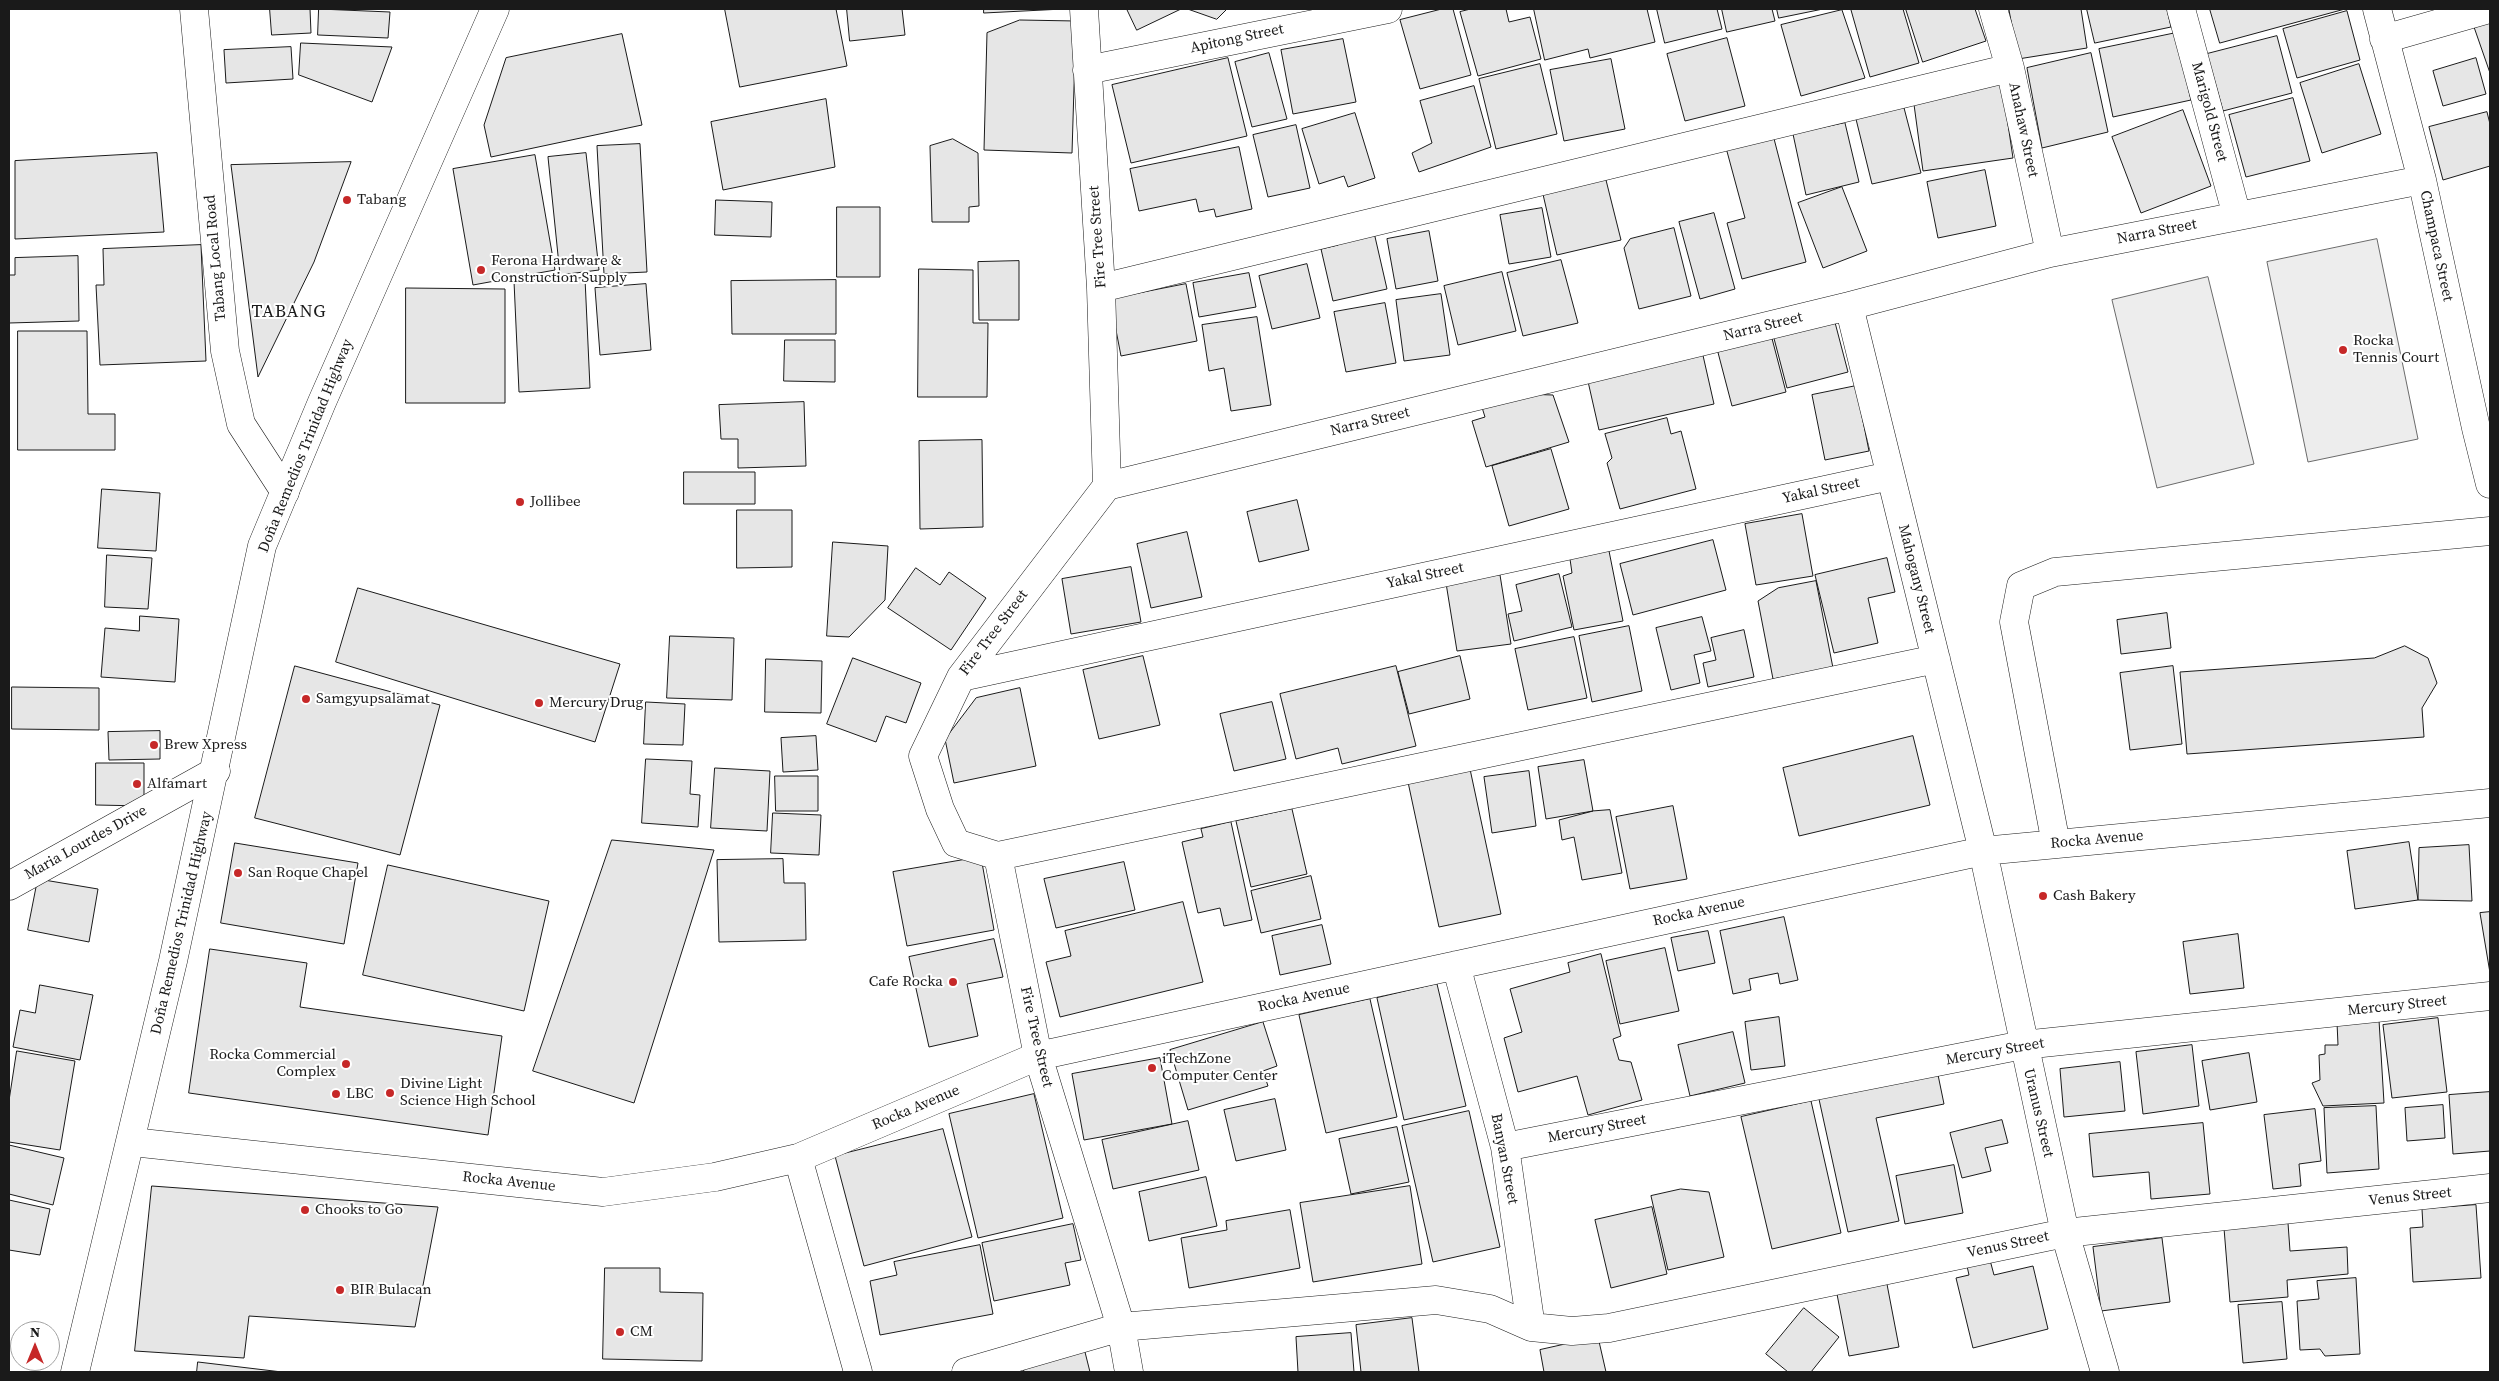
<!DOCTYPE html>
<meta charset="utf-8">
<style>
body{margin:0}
#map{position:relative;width:2499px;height:1381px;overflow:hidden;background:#fff;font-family:"Source Serif 4",serif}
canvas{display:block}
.frame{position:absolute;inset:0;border:10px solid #1a1a1a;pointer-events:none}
.north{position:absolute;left:10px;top:1321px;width:50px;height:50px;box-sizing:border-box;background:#fff;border:1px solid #a3a3a3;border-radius:50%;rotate:0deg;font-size:14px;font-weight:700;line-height:20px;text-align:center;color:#1a1a1a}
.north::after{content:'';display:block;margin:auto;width:18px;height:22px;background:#c62828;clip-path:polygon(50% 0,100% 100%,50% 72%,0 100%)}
</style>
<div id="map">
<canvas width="2499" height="1381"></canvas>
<div class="frame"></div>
<div class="north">N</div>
</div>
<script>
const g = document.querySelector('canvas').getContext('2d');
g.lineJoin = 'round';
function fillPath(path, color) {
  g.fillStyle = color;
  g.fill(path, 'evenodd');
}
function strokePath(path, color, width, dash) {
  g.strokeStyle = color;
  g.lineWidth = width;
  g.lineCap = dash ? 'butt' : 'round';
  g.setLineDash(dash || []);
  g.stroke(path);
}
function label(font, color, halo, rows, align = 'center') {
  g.font = font + ' "Source Serif 4",serif';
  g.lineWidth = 4;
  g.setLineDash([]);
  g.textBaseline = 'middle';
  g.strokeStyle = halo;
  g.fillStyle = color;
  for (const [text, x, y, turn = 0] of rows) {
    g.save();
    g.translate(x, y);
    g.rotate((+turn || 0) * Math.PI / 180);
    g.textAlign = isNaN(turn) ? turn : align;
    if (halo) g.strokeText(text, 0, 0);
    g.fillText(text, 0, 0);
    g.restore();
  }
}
const green = new Path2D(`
 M2377 239 2418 439 2308 462 2267 262Z
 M2208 277 2254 464 2157 488 2112 300Z`);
fillPath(green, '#ededed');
strokePath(green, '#6a6a6a', 1);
const building = new Path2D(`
 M270 9H310L311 33 272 35Z
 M319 9 390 12 388 38 318 35Z
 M725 9H836L847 66 740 87Z
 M847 9H902L905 35 850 41Z
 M984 9H1063L984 13Z
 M1127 9H1181L1137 30Z
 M1188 9H1227L1217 19Z
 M1442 9H1453L1471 75 1420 89 1400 20Z
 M1471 9H1506L1509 22 1530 17 1541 59 1478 76 1460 12Z
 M1534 9H1647L1655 42 1590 58 1588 49 1545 60Z
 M1657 9H1717L1722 29 1665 43Z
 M1722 9H1772L1775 21 1727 32Z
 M1777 9H1823L1779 18Z
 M1855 9H1903L1919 63 1870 77 1851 10Z
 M1906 9H1975L1986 41 1923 62Z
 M2017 9H2081L2087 48 2018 59 2009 10Z
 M2087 9H2167L2171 27 2095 43Z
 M2210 9H2345L2220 43Z
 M1842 10 1865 78 1801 96 1781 25Z
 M2347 11 2360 60 2297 78 2283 29Z
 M1020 20 1076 21 1072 153 984 150 987 33Z
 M2490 22V73L2474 27Z
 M2176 33 2191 100 2113 117 2099 49Z
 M622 34 642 125 491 157 484 125 506 58Z
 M2277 36 2292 93 2223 111 2207 54Z
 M1727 38 1745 106 1685 121 1667 54Z
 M1343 39 1356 102 1293 114 1281 50Z
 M301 43 392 47 372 102 299 75Z
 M291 47 293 79 226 83 224 50Z
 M1269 53 1287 119 1252 127 1235 62Z
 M2091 53 2108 132 2042 148 2027 68Z
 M1228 58 1247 136 1131 163 1112 85Z
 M2476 58 2486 94 2443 106 2433 71Z
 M1611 59 1625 129 1564 141 1550 70Z
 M1540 64 1557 134 1496 149 1479 79Z
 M2359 64 2381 134 2322 153 2300 83Z
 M2002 84 2013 158 1923 171 1913 97Z
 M1474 86 1491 147 1419 172 1412 153 1432 143 1420 101Z
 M2293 98 2310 161 2246 177 2229 115Z
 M826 99 835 167 723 190 711 122Z
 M1903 104 1921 173 1872 184 1855 115Z
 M2183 110 2211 186 2141 213 2112 137Z
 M2487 112 2490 124V166L2443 180 2429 127Z
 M1355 113 1375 178 1348 187 1344 176 1319 184 1302 129Z
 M1845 123 1859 182 1806 195 1793 134Z
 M1296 125 1310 188 1268 197 1253 135Z
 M1772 131 1806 262 1742 279 1727 223 1745 218 1725 144Z
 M953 139 978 153 979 206 969 207V222H932L930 146Z
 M640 144 647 272 604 274 597 146Z
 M1239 147 1252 209 1216 217 1214 209 1199 212 1196 199 1139 211 1130 169Z
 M157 153 164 232 15 239V161Z
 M586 153 599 270 560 275 548 157Z
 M535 155 555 270 473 285 453 169Z
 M351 162 314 262 258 377 231 165Z
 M1985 170 1996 226 1938 238 1927 182Z
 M1605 176 1621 240 1557 255 1542 190Z
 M1842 187 1867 251 1823 268 1798 203Z
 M716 200 772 202 771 237 715 235Z
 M837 207H880V277H837Z
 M1542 208 1551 257 1509 264 1500 215Z
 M1714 213 1735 289 1700 299 1679 222Z
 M1373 228 1387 289 1333 301 1321 249 1338 245 1336 237Z
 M1674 228 1691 296 1639 309 1624 248 1630 239Z
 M1429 231 1438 281 1396 289 1387 239Z
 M201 245 206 361 100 365 96 285H104L103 249Z
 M78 256 79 321 9 323V275H15V258Z
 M1561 260 1578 323 1523 336 1507 273Z
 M1019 261V320H979L978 262Z
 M1307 264 1320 318 1272 329 1259 276Z
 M919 269 973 270V323H988L987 397H918Z
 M1502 272 1516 331 1458 345 1444 286Z
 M1249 273 1256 307 1199 317 1193 283Z
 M585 278 590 388 519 392 514 281Z
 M836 280V334H732L731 281Z
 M646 284 651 350 600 355 595 288Z
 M1186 284 1197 341 1121 356 1110 299Z
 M406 288 505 289V403H406Z
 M1441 294 1450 355 1404 361 1396 300Z
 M1385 303 1396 363 1346 372 1334 312Z
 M1832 311 1848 372 1787 388 1771 327Z
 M1257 317 1271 405 1231 411 1224 368 1209 371 1202 325Z
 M1769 327 1786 392 1732 406 1715 341Z
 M18 331H87L88 414H115V450H18Z
 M785 340H835V382L784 381Z
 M1702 351 1714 404 1599 430 1587 377Z
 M1856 386 1869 451 1825 460 1812 395Z
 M1522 394 1553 395 1569 442 1486 467 1472 421 1485 417 1480 401Z
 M804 402 806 466 738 468V439H721L719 405Z
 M1667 418 1671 434 1681 431 1696 489 1620 509 1607 463 1612 458 1605 434Z
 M982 440 983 527 920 529 919 441Z
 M1551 449 1569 509 1509 526 1492 466Z
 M684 472H755V504H684Z
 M102 489 160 493 156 551 98 548Z
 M1297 500 1309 550 1259 562 1247 512Z
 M737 510H792V567L737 568Z
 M1802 514 1813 576 1756 585 1745 524Z
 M1187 532 1202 597 1151 608 1137 544Z
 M1713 540 1726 590 1633 615 1620 564Z
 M833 542 888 546 885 600 849 637 827 636Z
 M1609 551 1623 621 1574 630 1563 576 1572 573 1570 559Z
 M107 555 152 558 148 609 105 607Z
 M1887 558 1895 592 1868 598 1878 643 1834 653 1815 575Z
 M1131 567 1141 622 1071 634 1062 579Z
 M916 568 940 585 949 572 986 598 951 650 888 608Z
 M1559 574 1572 627 1514 641 1508 614 1522 611 1516 585Z
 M1500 575 1511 644 1457 651 1446 583Z
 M1816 581 1833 668 1773 679 1758 601 1778 588Z
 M358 588 620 664 595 742 336 662Z
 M2167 613 2171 648 2121 654 2117 620Z
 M140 616 179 619 175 682 101 677 105 628 139 631Z
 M1702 617 1711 651 1694 655 1700 683 1671 690 1656 628Z
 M1629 626 1642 691 1592 702 1579 636Z
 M1744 630 1754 677 1708 687 1703 663 1716 660 1711 638Z
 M670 636 734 638 732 700 667 698Z
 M1574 637 1587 698 1528 710 1515 649Z
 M2405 646 2428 658 2437 683 2422 708 2424 737 2187 754 2180 672 2374 658Z
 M1143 656 1160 725 1099 739 1083 670Z
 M1460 656 1470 699 1409 714 1398 672Z
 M853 658 921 683 906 723 886 716 876 742 827 724Z
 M766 659 822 661 821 713 765 712Z
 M295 666 440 705 400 855 255 818Z
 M1396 666 1416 746 1342 764 1338 748 1296 759 1280 694Z
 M2173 666 2182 744 2130 750 2120 673Z
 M12 687 99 688V730L12 729Z
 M1020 688 1036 766 954 783 945 739 976 698Z
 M646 702 685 704 683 745 644 744Z
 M1272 702 1286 759 1234 771 1220 714Z
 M160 731V759L109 760 108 732Z
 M816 736 818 770 783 772 781 738Z
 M1913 736 1930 805 1799 836 1783 768Z
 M646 759 692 761 690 794 700 795 698 827 642 823Z
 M1584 760 1593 811 1546 819 1538 767Z
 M96 763H144V806L96 805Z
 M715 768 770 771 767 831 711 828Z
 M1470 769 1501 914 1439 927 1408 782Z
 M1529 771 1536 826 1492 833 1484 777Z
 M775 776H818V811H776Z
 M1673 806 1687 879 1630 889 1616 817Z
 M1292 809 1307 874 1251 887 1236 821Z
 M1610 810 1622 873 1582 880 1574 837 1562 840 1559 820 1593 811Z
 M773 813 821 815 819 855 771 853Z
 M1231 822 1252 920 1224 926 1220 908 1198 913 1182 842 1203 837 1201 829Z
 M612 840 714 850 634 1103 533 1071Z
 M2409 842 2418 900 2355 909 2347 851Z
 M235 843 358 863 344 944 221 923Z
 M2469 845 2472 901 2418 900 2419 848Z
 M981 857 994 930 907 946 893 872Z
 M783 859 784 883H805L806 940 719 942 717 860Z
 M1124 862 1135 910 1056 928 1044 879Z
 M388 865 549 901 524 1011 363 975Z
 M1311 876 1321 919 1261 933 1251 891Z
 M38 879 98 889 89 942 28 930Z
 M1183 902 1203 982 1060 1017 1046 962 1071 956 1065 931Z
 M2490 912V973L2480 913Z
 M1784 917 1798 980 1780 984 1778 973 1749 979 1751 990 1733 994 1720 931Z
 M1322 925 1331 964 1280 975 1272 936Z
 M1708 931 1715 963 1678 971 1671 938Z
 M2238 934 2244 988 2190 994 2183 942Z
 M994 939 1003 977 967 984 978 1036 929 1047 909 957Z
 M1665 948 1679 1011 1620 1024 1606 961Z
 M210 949 307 963 300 1007 502 1036 488 1135 189 1093Z
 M1601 954 1621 1036 1613 1039 1619 1060 1631 1062 1642 1100 1588 1115 1577 1076 1518 1092 1504 1038 1522 1032 1510 989 1570 972 1568 963Z
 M1437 984 1466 1106 1404 1120 1377 998Z
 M40 985 93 995 80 1060 13 1047 20 1010 35 1013Z
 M1370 999 1397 1117 1326 1133 1299 1015Z
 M1779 1017 1785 1066 1751 1070 1745 1022Z
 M2438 1018 2447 1092 2392 1098 2383 1025Z
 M2379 1020 2384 1103 2323 1106 2312 1083 2320 1080 2319 1055 2325 1054V1045H2338L2337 1022Z
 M1263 1022 1277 1066 1263 1071 1268 1086 1188 1110 1170 1050Z
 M1733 1032 1745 1083 1690 1096 1678 1045Z
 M2192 1045 2199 1106 2143 1114 2136 1052Z
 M17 1051 75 1061 60 1150 9 1142V1101Z
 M2249 1053 2257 1102 2210 1110 2202 1061Z
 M1160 1058 1172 1124 1084 1140 1072 1074Z
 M2120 1062 2125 1111 2064 1117 2060 1069Z
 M1936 1065 1944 1104 1876 1118 1899 1221 1848 1232 1817 1090Z
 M2490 1092V1151L2453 1154 2449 1095Z
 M1034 1094 1063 1218 978 1238 949 1114Z
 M1275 1099 1286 1150 1236 1161 1224 1110Z
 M1811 1101 1841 1233 1772 1249 1741 1117Z
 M2443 1105 2445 1138 2407 1141 2405 1108Z
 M2376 1106 2379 1169 2327 1173 2324 1108Z
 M2315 1109 2321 1161 2299 1164 2301 1186 2273 1189 2264 1115Z
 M1469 1111 1500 1247 1433 1262 1402 1126Z
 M2002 1120 2008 1143 1985 1148 1991 1171 1962 1178 1950 1133Z
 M1188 1121 1199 1170 1113 1189 1102 1140Z
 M2203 1123 2210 1194 2151 1199 2149 1172 2093 1177 2089 1134Z
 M1397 1127 1409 1182 1351 1194 1339 1139Z
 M943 1129 972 1237 864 1266 835 1156Z
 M9 1145 64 1158 53 1205 9 1194Z
 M1954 1165 1963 1213 1905 1224 1896 1176Z
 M1206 1177 1217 1226 1149 1241 1139 1192Z
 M152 1186 438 1207 415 1327 249 1316 244 1358 135 1351Z
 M1410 1186 1422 1264 1313 1282 1300 1203Z
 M1681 1189 1709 1192 1724 1257 1668 1270 1651 1196Z
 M9 1200 50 1209 40 1255 9 1250Z
 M2476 1205 2481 1278 2413 1282 2410 1228 2423 1227 2422 1209Z
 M1652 1207 1667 1274 1611 1288 1595 1220Z
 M1290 1210 1300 1268 1189 1288 1181 1238 1227 1230 1226 1221Z
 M2288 1223 2290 1251 2347 1247 2348 1274 2287 1280 2288 1297 2230 1302 2224 1228Z
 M1073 1224 1081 1260 1065 1263 1070 1285 994 1301 982 1243Z
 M2162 1238 2170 1302 2101 1311 2093 1247Z
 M980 1245 993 1314 880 1335 870 1281 897 1275 894 1262Z
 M1990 1260 1994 1275 2033 1266 2048 1329 1973 1348 1956 1278 1969 1275 1967 1266Z
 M605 1268H660V1292L703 1293 702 1361 603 1359Z
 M2356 1278 2360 1354 2325 1356 2320 1349 2300 1350 2297 1301 2319 1299 2317 1281Z
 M1886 1279 1899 1347 1849 1356 1836 1289Z
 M2282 1302 2287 1359 2243 1363 2238 1305Z
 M1804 1308 1839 1337 1811 1372H1788L1766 1354Z
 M1412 1318 1419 1372H1361L1356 1325Z
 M1351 1333 1354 1372H1298L1296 1337Z
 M1598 1337 1606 1372H1544L1540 1350Z
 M1084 1348 1090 1372H1024L1022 1362Z
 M198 1362 282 1372H197Z`);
fillPath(building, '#e6e6e6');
strokePath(building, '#1a1a1a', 1);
const minor = new Path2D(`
 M194 9 225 351 241 424 285 492
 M1084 9 1101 288 1107 486 961 677 923 756 940 809 956 843 998 856 1038 1056 1121 1327 1129 1372
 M1993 9 2010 68 2050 253
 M2181 9 2237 216
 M2377 9 2422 180 2476 428 2490 484
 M2384 39 2489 9
 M1087 70 1388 9
 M1101 288 2010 68
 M1849 306 1983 851 2065 1233 2105 1372
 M1107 486 1849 306 2050 253 2422 180
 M961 677 1890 476
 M2056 844 2014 622 2021 586 2055 572 2490 531
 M998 856 1936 659
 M9 886 216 771
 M1456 965 1505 1147 1531 1327
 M132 1142 603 1192 715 1177 798 1158 1038 1056 1983 851 2490 803
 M1505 1147 2023 1045 2490 996
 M798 1158 858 1372
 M966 1372 1121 1327 1436 1300 1490 1309 1531 1327 1572 1331 1609 1328 2065 1233 2490 1188`);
const highway = new Path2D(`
 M75 1372 173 961 262 546 322 402 495 9`);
strokePath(minor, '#1a1a1a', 29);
strokePath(highway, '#1a1a1a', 29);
strokePath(minor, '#fff', 28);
strokePath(highway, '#fff', 28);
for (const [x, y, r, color] of [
 [347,200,5,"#c62828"],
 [481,270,5,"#c62828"],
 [2343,350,5,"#c62828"],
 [520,502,5,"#c62828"],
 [306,699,5,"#c62828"],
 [539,703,5,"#c62828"],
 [154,745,5,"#c62828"],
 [137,784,5,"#c62828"],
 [238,873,5,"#c62828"],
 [2043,896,5,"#c62828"],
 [953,982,5,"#c62828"],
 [346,1064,5,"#c62828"],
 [1152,1068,5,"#c62828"],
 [390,1093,5,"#c62828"],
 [336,1094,5,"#c62828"],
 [305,1210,5,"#c62828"],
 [340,1290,5,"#c62828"],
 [620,1332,5,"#c62828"]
]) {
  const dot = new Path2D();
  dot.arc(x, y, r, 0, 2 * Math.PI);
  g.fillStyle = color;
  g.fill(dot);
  strokePath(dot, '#fff', 2);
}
label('15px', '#1a1a1a', '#fff', [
 ["Apitong Street",1237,39,-12],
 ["Marigold Street",2209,112,75],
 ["Anahaw Street",2023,130,78],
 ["Narra Street",2157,232,-11],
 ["Fire Tree Street",1098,237,-94],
 ["Champaca Street",2436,246,78],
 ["Tabang Local Road",216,258,-95],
 ["Narra Street",1763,327,-14],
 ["Narra Street",1370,422,-14],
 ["Doña Remedios Trinidad Highway",306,446,-68],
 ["Yakal Street",1821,491,-12],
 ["Yakal Street",1425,576,-12],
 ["Mahogany Street",1916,579,76],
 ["Fire Tree Street",994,633,-53],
 ["Rocka Avenue",2097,840,-5],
 ["Maria Lourdes Drive",86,843,-29],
 ["Rocka Avenue",1699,912,-12],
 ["Doña Remedios Trinidad Highway",182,923,-77],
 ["Rocka Avenue",1304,998,-12],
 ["Mercury Street",2397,1006,-6],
 ["Fire Tree Street",1036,1037,77],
 ["Mercury Street",1995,1052,-10],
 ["Rocka Avenue",916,1108,-23],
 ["Uranus Street",2038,1113,77],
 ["Mercury Street",1597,1129,-11],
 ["Banyan Street",1504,1159,79],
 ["Rocka Avenue",509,1182,6],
 ["Venus Street",2410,1197,-6],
 ["Venus Street",2008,1245,-12]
]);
label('15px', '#1a1a1a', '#fff', [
 ["Tabang",357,200],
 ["Ferona Hardware &",491,261],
 ["Construction Supply",491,278],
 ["Rocka",2353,341],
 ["Tennis Court",2353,358],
 ["Jollibee",530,502],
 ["Samgyupsalamat",316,699],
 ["Mercury Drug",549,703],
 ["Brew Xpress",164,745],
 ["Alfamart",147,784],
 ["San Roque Chapel",248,873],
 ["Cash Bakery",2053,896],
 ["Cafe Rocka",943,982,"right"],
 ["Rocka Commercial",336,1055,"right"],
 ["Complex",336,1072,"right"],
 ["iTechZone",1162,1059],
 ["Computer Center",1162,1076],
 ["Divine Light",400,1084],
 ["Science High School",400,1101],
 ["LBC",346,1094],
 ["Chooks to Go",315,1210],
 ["BIR Bulacan",350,1290],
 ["CM",630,1332]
], 'left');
g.letterSpacing = '1px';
label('18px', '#1a1a1a', '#fff', [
 ["TABANG",289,312]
]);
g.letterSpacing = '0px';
</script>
